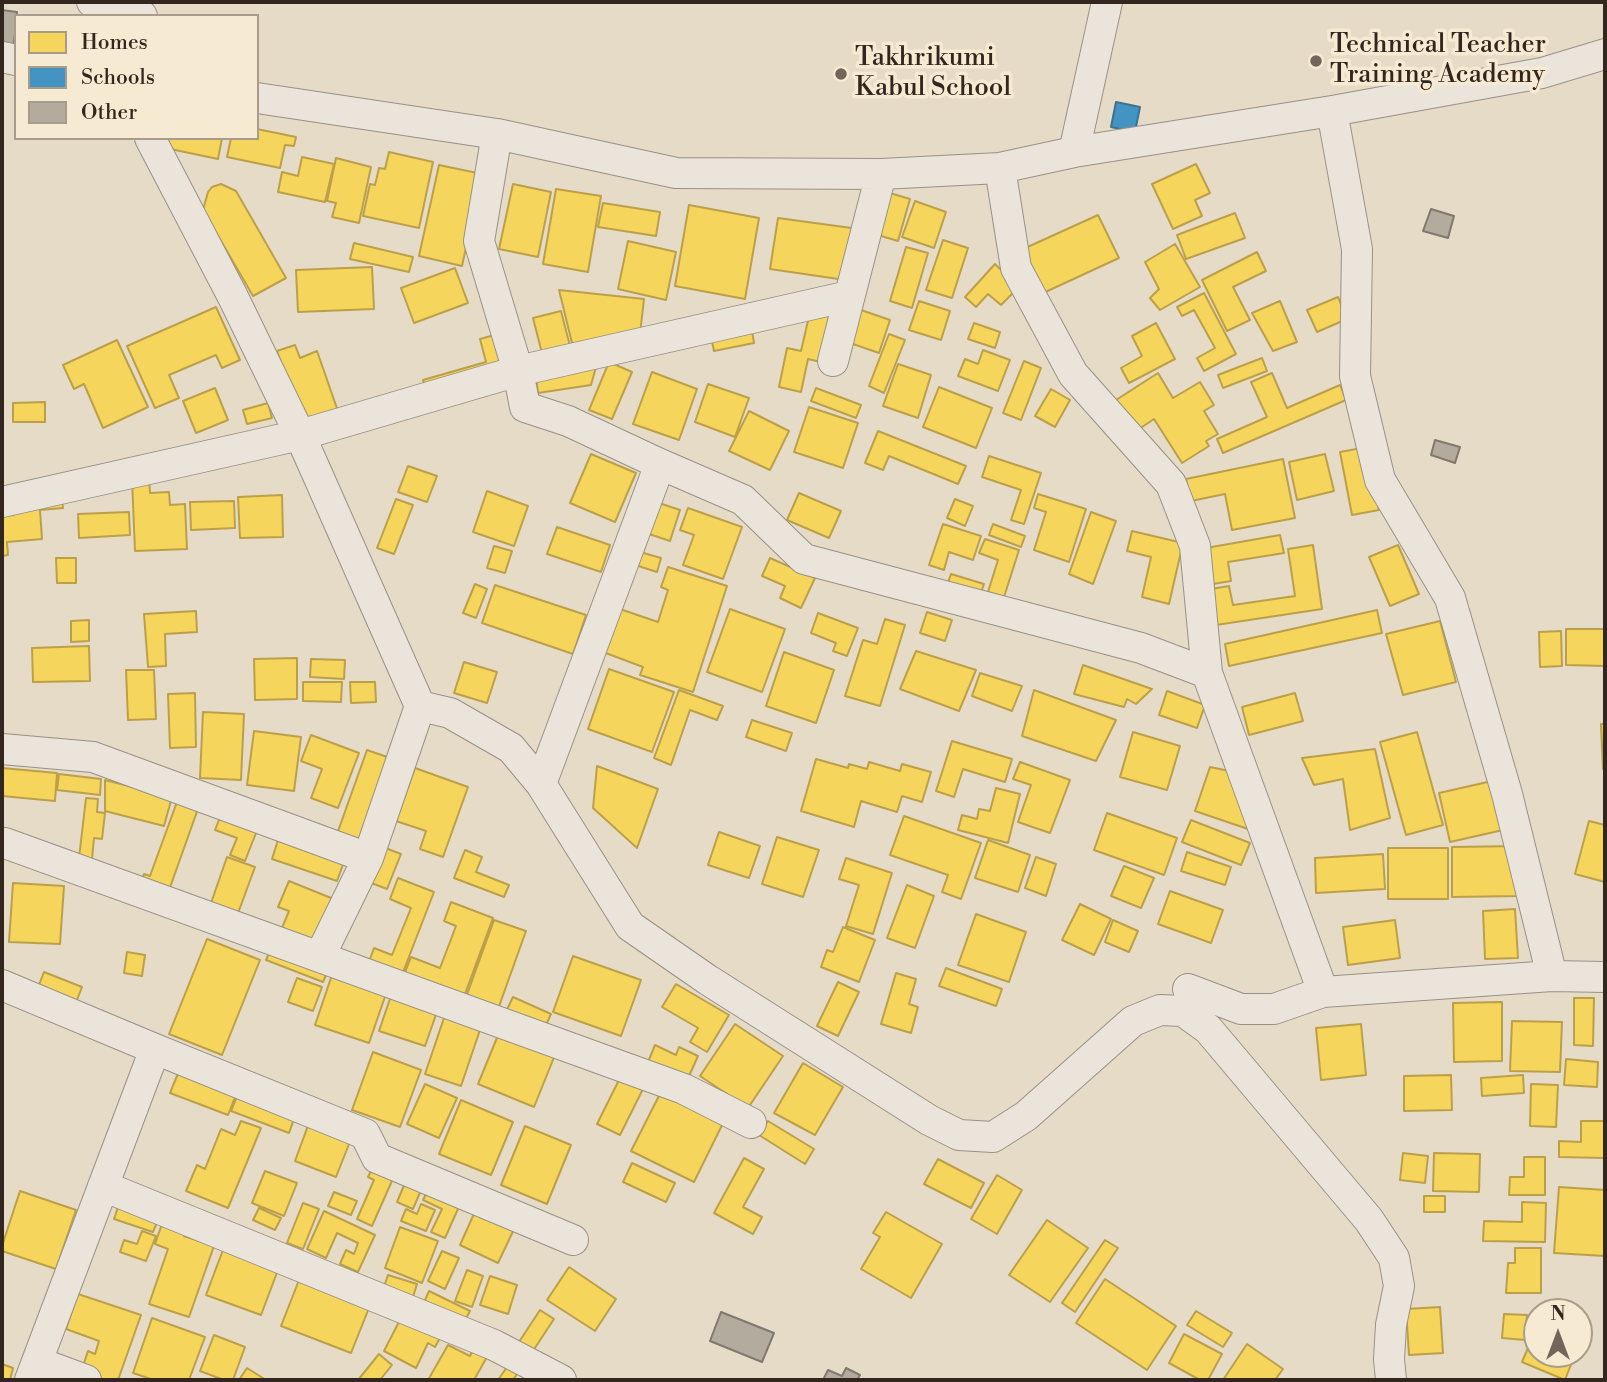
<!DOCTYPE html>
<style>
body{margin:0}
#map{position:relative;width:1607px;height:1382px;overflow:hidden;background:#e6dbc7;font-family:"Libre Bodoni",serif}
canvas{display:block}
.frame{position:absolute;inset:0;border:4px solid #33261e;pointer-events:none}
.legend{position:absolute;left:14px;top:14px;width:245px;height:126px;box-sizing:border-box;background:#f7ead2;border:2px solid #a99c8a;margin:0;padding:9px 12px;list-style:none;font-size:21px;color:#33261e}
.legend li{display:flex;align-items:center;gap:14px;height:35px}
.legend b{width:35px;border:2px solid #a99c8a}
.north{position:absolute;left:1523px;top:1298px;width:70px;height:70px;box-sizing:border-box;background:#f7ead2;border:2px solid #a99c8a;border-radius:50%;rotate:0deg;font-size:19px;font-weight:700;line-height:28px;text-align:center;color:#33261e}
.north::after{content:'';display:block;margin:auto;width:24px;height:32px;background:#726559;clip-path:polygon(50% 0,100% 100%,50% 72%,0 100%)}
</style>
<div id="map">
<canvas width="1607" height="1382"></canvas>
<div class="frame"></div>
<ul class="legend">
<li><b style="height:19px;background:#f6d55c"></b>Homes</li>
<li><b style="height:19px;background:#4393c3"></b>Schools</li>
<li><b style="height:19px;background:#b3ab9e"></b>Other</li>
</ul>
<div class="north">N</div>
</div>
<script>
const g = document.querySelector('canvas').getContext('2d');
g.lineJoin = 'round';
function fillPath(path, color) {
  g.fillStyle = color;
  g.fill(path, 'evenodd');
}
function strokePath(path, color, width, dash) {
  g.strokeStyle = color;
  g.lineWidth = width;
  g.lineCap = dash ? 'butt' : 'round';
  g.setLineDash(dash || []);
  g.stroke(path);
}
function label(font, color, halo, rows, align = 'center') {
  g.font = font + ' "Libre Bodoni",serif';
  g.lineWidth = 7;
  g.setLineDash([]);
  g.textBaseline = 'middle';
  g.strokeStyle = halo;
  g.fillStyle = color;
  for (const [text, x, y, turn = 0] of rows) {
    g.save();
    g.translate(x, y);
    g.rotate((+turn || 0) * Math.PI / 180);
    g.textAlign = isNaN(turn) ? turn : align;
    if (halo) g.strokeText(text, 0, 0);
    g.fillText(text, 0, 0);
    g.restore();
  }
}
const homes = new Path2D(`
 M257 129 296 137 294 146 285 145 280 168 227 157 231 138H257Z
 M158 138H222L218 159 156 146Z
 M389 152 433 162 419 228 363 216 370 184 375 185 379 168 385 169Z
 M302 157 334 164 325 202 278 192 282 172 298 176Z
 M336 158 371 167 359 223 332 217 336 203 327 201Z
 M1196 164 1210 193 1195 200 1202 216 1173 229 1152 184Z
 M439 165 482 174 462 266 419 256Z
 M221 184 236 191 286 278 253 296 203 210 208 192 212 187Z
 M513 184 551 192 538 257 499 249Z
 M556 189 601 196 588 272 543 264Z
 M883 191 910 199 898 241 871 233Z
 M915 201 946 212 934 248 902 237Z
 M603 203 660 212 656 236 598 227Z
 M689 205 759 218 745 299 675 286Z
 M1235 213 1245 238 1186 259 1177 235Z
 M1098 215 1119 258 1041 294 1021 250Z
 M778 218 859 229 852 281 770 269Z
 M943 240 968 248 952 298 926 290Z
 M628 241 676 252 666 300 618 289Z
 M354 243 413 257 409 272 350 259Z
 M1175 244 1200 287 1160 310 1150 298 1159 289 1145 262Z
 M906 247 928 253 912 308 890 301Z
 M1257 252 1266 271 1233 287 1250 320 1227 331 1202 280Z
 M995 264 1019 287 1001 305 988 294 976 307 965 297Z
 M372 267 374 309 298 312 296 270Z
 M455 268 468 303 414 323 401 288Z
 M559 290 644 299 640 334 574 351Z
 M1204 293 1236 354 1204 371 1197 358 1215 348 1194 310 1182 316 1177 307Z
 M1338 297 1347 319 1317 332 1307 310Z
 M919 301 950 311 941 340 909 330Z
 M1280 301 1297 342 1273 351 1252 313Z
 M216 307 240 360 222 368 216 355 169 375 179 398 155 408 127 346Z
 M861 310 890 320 879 353 850 343Z
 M561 311 571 350 543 357 533 318Z
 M810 312 835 317 825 363 808 359 801 392 779 387 787 348 801 351Z
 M974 323 1000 332 995 348 968 339Z
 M1156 323 1175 359 1129 383 1121 368 1142 356 1132 336Z
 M751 324 754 343 714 351 710 332Z
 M498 334 509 372 427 395 423 380 486 362 480 339Z
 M889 334 905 340 884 393 869 386Z
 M117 340 148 407 103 428 84 384 74 389 63 365Z
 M295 345 300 358 317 351 340 417 305 429 277 351Z
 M983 350 1010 360 998 391 958 376 965 359 978 364Z
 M1262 358 1267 371 1223 388 1218 375Z
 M598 360 591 385 538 393 535 371Z
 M1024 361 1041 368 1021 420 1003 413Z
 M609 362 632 372 612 419 589 410Z
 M898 364 931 375 918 418 883 406Z
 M652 372 697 389 679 440 633 424Z
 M1158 373 1173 398 1200 382 1214 405 1204 411 1218 434 1206 441 1209 446 1182 463 1154 419 1136 431 1116 400Z
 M1272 373 1287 408 1340 385 1346 400 1223 453 1217 439 1267 417 1251 382Z
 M708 384 749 398 735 437 695 422Z
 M939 387 992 408 976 448 923 427Z
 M215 388 228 420 196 433 183 401Z
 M816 388 861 405 856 418 811 401Z
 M1051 389 1070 400 1055 427 1035 416Z
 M45 402V422H13V403Z
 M268 403 272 418 247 424 243 410Z
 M809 407 858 423 843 468 794 452Z
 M749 411 789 431 770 470 729 451Z
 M878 431 966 466 958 484 889 456 883 470 865 463Z
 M1367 447 1379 510 1352 515 1340 452Z
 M591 454 636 473 615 522 570 503Z
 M1325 454 1334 491 1297 500 1289 462Z
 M989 456 1041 473 1024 524 1011 520 1021 490 982 477Z
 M1283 459 1295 518 1232 530 1225 494 1191 501 1186 479Z
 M408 466 437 476 427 502 398 492Z
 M132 479H149L150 493 169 492 170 505 185 504 187 549 135 551Z
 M487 491 528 506 514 546 473 532Z
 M799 493 841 511 829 538 787 520Z
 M1038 494 1086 509 1069 562 1034 550 1046 512 1034 508Z
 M282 495 283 537 240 538 238 497Z
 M396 499 413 505 394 554 377 548Z
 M955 499 973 506 965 526 947 518Z
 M62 500 63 508 40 510 42 539 7 542 8 555 2 556V516L14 515 13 503Z
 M234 501 235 528 191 530 190 502Z
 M653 501 680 510 670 541 643 532Z
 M688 508 742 527 723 579 683 565 694 535 680 530Z
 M129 512 130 535 79 538 78 514Z
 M1091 512 1116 521 1093 584 1069 574Z
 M943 524 981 536 973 560 949 552 944 570 929 565Z
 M993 524 1025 536 1021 547 989 535Z
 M557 527 610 545 601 572 547 554Z
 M1132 531 1183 543 1169 604 1142 597 1151 557 1127 551Z
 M1280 535 1284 553 1228 562 1231 581 1213 584 1206 548Z
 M985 539 1019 550 1004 597 988 592 998 560 979 553Z
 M1313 545 1322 609 1216 625 1211 589 1229 586 1233 605 1295 596 1288 549Z
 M1398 545 1419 594 1390 606 1369 557Z
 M494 546 512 551 505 573 487 568Z
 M633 550 661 558 657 572 629 563Z
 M56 558H76V583H57Z
 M770 558 815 578 801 608 780 598 785 586 762 576Z
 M668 567 727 586 693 692 640 675 643 667 595 649 611 606 658 622 668 590 661 587Z
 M951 574 984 584 979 598 946 588Z
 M475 584 487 589 476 618 463 613Z
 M495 585 586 615 573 654 482 623Z
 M730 609 785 629 762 692 707 672Z
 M1377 610 1382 633 1229 666 1225 644Z
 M196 611 197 632 165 634 166 666 148 667 144 614Z
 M927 612 952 620 945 641 920 633Z
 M818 613 858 628 847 656 833 651 836 643 811 633Z
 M885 619 905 625 880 706 845 696 863 640 877 644Z
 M89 620V641L71 642V621Z
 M1440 621 1456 682 1403 695 1386 634Z
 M1566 629H1605V666L1566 665Z
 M1561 631 1562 666 1540 667 1539 632Z
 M89 646 90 681 33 682 32 648Z
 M916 651 976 670 959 711 900 689Z
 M784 652 834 670 816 723 766 706Z
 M297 658V699L255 700 254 659Z
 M311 659 345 660 344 679 310 677Z
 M464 662 497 672 487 703 454 693Z
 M1083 665 1152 689 1136 704 1127 699 1124 707 1074 694Z
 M609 669 674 692 652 752 588 729Z
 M126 670H154L156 719 128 720Z
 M980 673 1022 686 1012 711 972 696Z
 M303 682H342L341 702 303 701Z
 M350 682H375L376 702 351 703Z
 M679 690 723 706 717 720 690 710 671 765 654 758Z
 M1034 690 1116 720 1096 761 1022 736Z
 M1167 691 1205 705 1197 728 1159 715Z
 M195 693 196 747 170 748 168 694Z
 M1295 693 1303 721 1249 735 1242 707Z
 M203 712 244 714 241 780 200 778Z
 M752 720 792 733 786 751 746 737Z
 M1601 724H1605V769H1603Z
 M254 731 301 737 294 791 247 785Z
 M1133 732 1180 746 1167 790 1120 777Z
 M1417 732 1443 825 1406 835 1380 742Z
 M311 735 359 753 338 808 311 798 322 769 301 761Z
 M952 741 1012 759 1005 782 963 769 954 797 936 791Z
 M1375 749 1390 818 1350 830 1343 779 1314 785 1302 758Z
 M367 750 393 759 362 843 337 834Z
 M816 759 848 768 849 764 867 769 869 762 900 771 902 764 931 772 922 802 902 796 897 812 861 801 854 827 801 811Z
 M1020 762 1070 780 1050 833 1018 822 1031 785 1013 779Z
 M597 766 658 789 637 848 593 808Z
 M1210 767 1234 772 1248 829 1195 811Z
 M2 768 57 773 55 801 2 796Z
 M415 768 468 787 443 857 420 849 426 831 396 821Z
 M59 774 101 779 100 795 57 790Z
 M105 780 172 797 164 826 105 811Z
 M1492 781 1503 830 1450 842 1439 793Z
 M996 788 1020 794 1008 843 958 830 962 815 977 819 979 809 990 811Z
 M86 798 98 799 97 812 105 813 102 839 94 838 92 859 79 858Z
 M178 799 199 806 168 893 141 883 144 874 150 876Z
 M1107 813 1177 838 1164 875 1094 850Z
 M221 815 258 828 245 861 230 855 237 838 215 830Z
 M904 816 981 843 961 899 942 892 948 875 890 855Z
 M1191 820 1250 843 1241 865 1182 842Z
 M1589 821 1605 825V882L1575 874Z
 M719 832 760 846 749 878 708 865Z
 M279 837 345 859 337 881 272 859Z
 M777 837 819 850 803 897 762 884Z
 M988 840 1030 855 1018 892 975 878Z
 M380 846 401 854 387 889 366 881Z
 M1519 846V896L1452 897V847Z
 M1388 848H1448V899H1388Z
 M465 850 482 857 476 872 509 885 504 897 454 878Z
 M1187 852 1231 867 1225 885 1181 871Z
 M1383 854 1385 889 1316 893 1315 858Z
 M227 857 255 867 237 916 210 906Z
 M1036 857 1056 864 1046 896 1025 888Z
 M846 858 892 873 873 934 846 926 859 885 839 879Z
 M1124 866 1154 878 1141 908 1111 896Z
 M398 878 434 892 400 980 367 967 374 948 392 955 411 908 390 899Z
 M289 881 336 900 319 943 282 928 289 911 278 907Z
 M13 883 64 886 60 944 9 942Z
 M907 885 934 896 915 948 887 938Z
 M1170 891 1223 910 1211 943 1158 924Z
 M451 902 493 918 462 1002 402 980 411 957 440 968 456 926 444 921Z
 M1080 904 1111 919 1094 955 1062 940Z
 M1515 909 1518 958 1485 959 1483 911Z
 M976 914 1026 932 1009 982 958 965Z
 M494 920 526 931 497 1012 465 1000Z
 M1113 920 1138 931 1129 952 1105 942Z
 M1395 920 1400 958 1348 965 1343 927Z
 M843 927 875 940 859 982 821 967 827 950 833 952Z
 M207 939 260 960 222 1055 169 1034Z
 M273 944 330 966 323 982 266 960Z
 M127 952 145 955 142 976 124 973Z
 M573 956 641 980 621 1036 553 1012Z
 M946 968 1002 989 996 1006 939 986Z
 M334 969 388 988 369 1043 315 1025Z
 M44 972 82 987 75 1005 37 990Z
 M896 973 916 979 909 1004 918 1007 911 1033 881 1024Z
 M297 978 322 987 313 1011 288 1002Z
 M838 982 859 992 838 1036 817 1026Z
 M676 984 729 1015 707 1052 690 1042 698 1028 662 1007Z
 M393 990 439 1006 425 1046 379 1031Z
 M513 997 551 1014 544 1030 505 1014Z
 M1574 998H1594L1593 1046 1574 1045Z
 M1502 1002V1061L1454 1062 1453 1003Z
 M446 1012 482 1024 461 1086 425 1074Z
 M1512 1021 1562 1022 1560 1072 1510 1071Z
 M735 1024 783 1056 748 1108 700 1076Z
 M1361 1024 1366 1075 1321 1080 1316 1028Z
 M501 1028 557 1050 534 1107 478 1084Z
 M655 1045 676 1055 679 1047 698 1056 685 1085 646 1067Z
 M373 1052 421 1070 400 1127 352 1110Z
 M1566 1059 1598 1062 1597 1087 1564 1085Z
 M803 1063 843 1087 815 1135 774 1113Z
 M179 1071 237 1092 228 1115 170 1093Z
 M1451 1075 1452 1110 1404 1111V1076Z
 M1523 1075 1524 1093 1482 1096 1481 1078Z
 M621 1076 644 1087 620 1135 597 1124Z
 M425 1084 457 1098 439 1138 407 1124Z
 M665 1084 727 1115 694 1182 631 1151Z
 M1531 1084 1558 1085 1556 1127 1530 1126Z
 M238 1094 295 1116 289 1133 231 1111Z
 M461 1100 513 1122 491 1175 439 1154Z
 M241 1121 261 1128 228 1208 186 1191 197 1165 205 1169 221 1129 235 1135Z
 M768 1121 814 1149 805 1164 759 1135Z
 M1581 1121H1605V1158L1559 1157V1141L1581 1142Z
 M309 1123 351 1139 336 1177 295 1161Z
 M525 1126 571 1145 547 1204 501 1185Z
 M1403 1153 1428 1156 1425 1183 1400 1180Z
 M1434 1153 1480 1154 1479 1192 1433 1191Z
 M1524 1157H1545V1195H1509L1510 1177H1524Z
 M744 1158 764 1169 743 1207 762 1217 753 1234 714 1213Z
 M938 1159 984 1183 971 1208 924 1184Z
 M632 1163 675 1183 666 1202 623 1182Z
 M374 1165 395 1174 372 1226 357 1219 374 1180 368 1177Z
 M265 1171 297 1183 284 1216 252 1203Z
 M997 1175 1022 1190 997 1234 971 1219Z
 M408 1176 424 1183 413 1209 397 1202Z
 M430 1185 462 1200 445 1238 431 1232 442 1209 423 1200Z
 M1559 1187 1605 1190V1256L1554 1253Z
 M20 1191 76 1210 56 1269 2 1251V1246Z
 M334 1192 357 1201 351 1215 328 1206Z
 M1424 1196H1445V1212H1424Z
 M120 1201 160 1215 153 1232 114 1219Z
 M1522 1202 1546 1203 1545 1242 1483 1241 1484 1221 1522 1222Z
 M303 1203 319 1209 303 1249 287 1243Z
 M421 1204 435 1210 426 1231 401 1221 406 1209 417 1214Z
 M477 1207 516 1225 498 1263 460 1245Z
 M259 1208 281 1218 275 1230 253 1220Z
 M324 1211 375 1235 358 1272 340 1264 346 1250 354 1254 358 1243 337 1233 326 1258 307 1249Z
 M886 1212 942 1244 911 1298 861 1269 880 1237 873 1233Z
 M164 1218 187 1226 184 1236 214 1246 189 1317 149 1304 168 1249 155 1244Z
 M1047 1220 1088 1248 1050 1302 1009 1275Z
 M400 1227 438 1241 422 1283 385 1268Z
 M142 1231 156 1236 146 1261 120 1252 124 1240 137 1244Z
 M1105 1240 1118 1248 1075 1312 1062 1303Z
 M226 1242 281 1262 261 1315 206 1295Z
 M1515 1248H1541V1293H1506L1508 1263H1515Z
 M442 1251 459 1258 445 1289 428 1281Z
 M569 1267 616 1299 595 1331 547 1300Z
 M467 1270 483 1276 472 1307 455 1301Z
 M388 1275 417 1284 413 1297 384 1287Z
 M490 1276 517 1285 508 1314 480 1305Z
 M1105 1279 1176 1326 1147 1370 1076 1323Z
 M299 1280 369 1308 351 1353 281 1326Z
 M429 1291 470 1311 462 1326 422 1307Z
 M78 1294 141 1315 118 1380H104L81 1372 88 1351 95 1354 99 1341 66 1329Z
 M1440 1307 1443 1353 1409 1355 1406 1309Z
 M540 1310 554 1319 529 1357 515 1348Z
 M1196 1311 1232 1333 1223 1347 1187 1325Z
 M403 1314 442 1334 435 1347 428 1343 416 1368 384 1351Z
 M1504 1314 1527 1315 1525 1340 1502 1338Z
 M152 1318 205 1337 189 1380H154L133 1373Z
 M1579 1319 1588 1323 1579 1345Z
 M1536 1329 1537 1354H1575L1565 1380 1522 1362Z
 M1184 1334 1222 1354 1208 1380H1200L1169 1363Z
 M214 1335 245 1347 233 1380H224L200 1371Z
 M1247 1344 1283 1369 1275 1380H1223Z
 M448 1345 470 1356 473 1350 487 1357 474 1380H428Z
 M379 1354 392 1365 380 1380H358Z
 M2 1364 13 1368 10 1380H2Z
 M507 1367 517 1374 513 1380H498Z
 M247 1368 266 1380H239Z`);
fillPath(homes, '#f6d55c');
strokePath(homes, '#bca049', 2);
const schools = new Path2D(`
 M1116 102 1140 107 1135 132 1111 127Z`);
fillPath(schools, '#4393c3');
strokePath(schools, '#3e7292', 2);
const building = new Path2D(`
 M2 10 17 12 13 53 2 52Z
 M1431 209 1454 216 1448 238 1423 231Z
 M1435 440 1460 447 1455 463 1431 455Z
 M721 1312 774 1333 762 1362 710 1341Z
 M846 1368 860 1375 857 1380H823L828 1370 842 1376Z`);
fillPath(building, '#b3ab9e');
strokePath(building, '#80796e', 2);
const minor = new Path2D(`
 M92 2 142 16
 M2 57 16 60
 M257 98 497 134 676 173 881 174 1000 168 1074 152 1332 111 1542 73 1605 54
 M1332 111 1357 249 1355 376 1380 480 1450 598 1507 794 1552 976
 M497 134 479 241 518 371 525 407 568 421 660 464 743 500 804 559 1141 648 1207 673
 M150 138 233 297 300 435 420 706 450 713 511 748 541 784 630 926 708 980 929 1120 959 1135 993 1137 1026 1116 1133 1021 1160 1010 1183 1011 1208 1029 1369 1220 1394 1258 1399 1286 1391 1325 1389 1359 1391 1380
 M1074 152 1107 2
 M1000 168 1016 268 1073 374 1171 484 1195 546 1207 673 1323 992
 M833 361 881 174
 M2 502 300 435 518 371 849 296
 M2 749 93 757 368 858 420 706
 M541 784 660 464
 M5 843 684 1089 751 1123
 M320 956 368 858
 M2 985 155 1049 365 1134 377 1158 573 1240
 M1188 989 1241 1009H1274L1323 992 1552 976 1605 977
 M103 1186 494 1345 561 1380
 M37 1362 86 1380
 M30 1380 155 1049`);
strokePath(minor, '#989185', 32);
strokePath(minor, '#eae4db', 30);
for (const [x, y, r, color] of [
 [1316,61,7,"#726559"],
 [841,74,7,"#726559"]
]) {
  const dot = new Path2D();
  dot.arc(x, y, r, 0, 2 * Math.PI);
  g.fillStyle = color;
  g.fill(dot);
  strokePath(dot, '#f7ead2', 2.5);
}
label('26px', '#33261e', '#f7ead2', [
 ["Technical Teacher",1330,46],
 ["Training Academy",1330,76],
 ["Takhrikumi",855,59],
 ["Kabul School",855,89]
], 'left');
</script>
